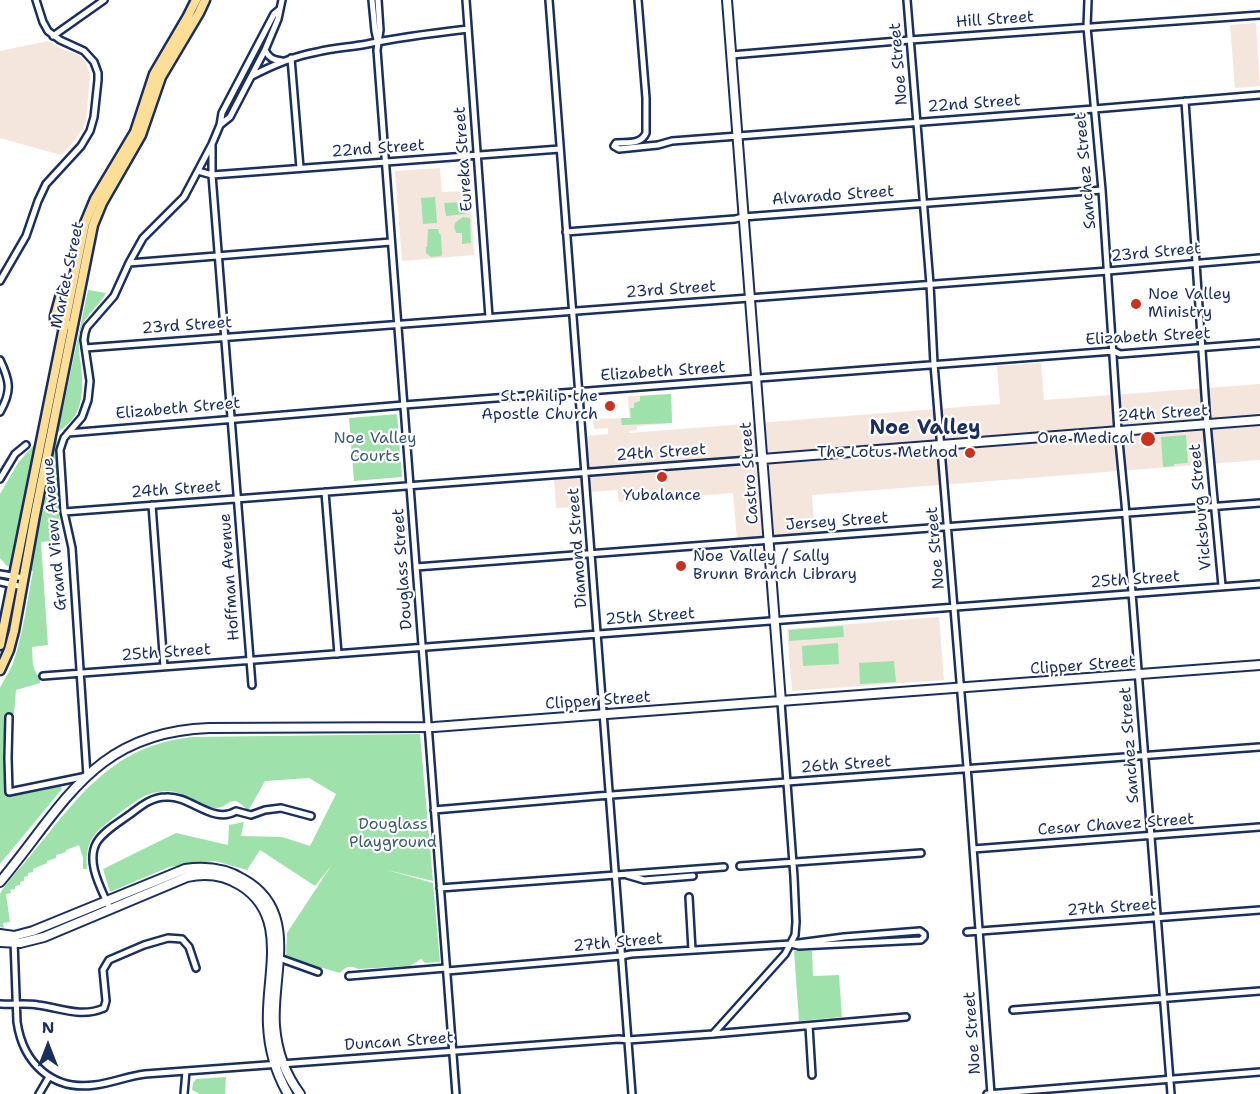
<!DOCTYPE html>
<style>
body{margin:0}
#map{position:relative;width:1260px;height:1094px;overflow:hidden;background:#fff;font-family:"Shantell Sans",sans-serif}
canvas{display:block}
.north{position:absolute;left:18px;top:1016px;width:60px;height:60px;-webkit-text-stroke:4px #fff;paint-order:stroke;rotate:0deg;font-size:16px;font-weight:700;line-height:24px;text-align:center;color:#1b2f5e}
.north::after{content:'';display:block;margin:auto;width:21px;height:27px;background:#1b2f5e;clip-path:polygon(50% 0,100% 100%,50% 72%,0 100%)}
</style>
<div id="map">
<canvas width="1260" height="1094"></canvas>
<div class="north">N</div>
</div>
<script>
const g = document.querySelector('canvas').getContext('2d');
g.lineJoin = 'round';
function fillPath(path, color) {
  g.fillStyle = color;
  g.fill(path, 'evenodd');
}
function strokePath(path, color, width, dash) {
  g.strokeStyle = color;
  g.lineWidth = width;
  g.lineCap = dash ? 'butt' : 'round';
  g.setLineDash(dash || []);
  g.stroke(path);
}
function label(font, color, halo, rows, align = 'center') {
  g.font = font + ' "Shantell Sans",sans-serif';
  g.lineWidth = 4.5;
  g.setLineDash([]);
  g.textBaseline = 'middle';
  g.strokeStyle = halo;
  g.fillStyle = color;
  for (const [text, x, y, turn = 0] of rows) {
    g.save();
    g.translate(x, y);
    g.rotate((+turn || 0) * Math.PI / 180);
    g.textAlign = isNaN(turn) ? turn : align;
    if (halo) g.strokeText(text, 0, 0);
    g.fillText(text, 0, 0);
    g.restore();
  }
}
fillPath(new Path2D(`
 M1256 23 1260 86 1235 88 1230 25Z
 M48 41 60 48 81 56 86 63 90 76 86 120 83 128 74 141 61 155 0 138V51Z
 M440 168 442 192 470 191 474 255 402 261 395 171Z
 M1041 363 1044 400 1260 384V460L812 495 815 535 737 541 733 493 619 502 617 490 579 493V507L556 508 554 478 589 476 586 436 608 434V428L594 429 593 419 629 418 628 396 671 394 672 423 637 426V430L629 431V433L1000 404 997 366Z
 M939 617 944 680 792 691 787 629Z`), '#f4e6dc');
fillPath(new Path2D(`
 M435 197 437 223 423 224 421 198Z
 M465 202 466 214 446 216 444 203Z
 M463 217 470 218 471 243 462 244V233H456L454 226 456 222Z
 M428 229H438L439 233 441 235 442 254 441 256 431 257 426 253V247H427Z
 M88 290 106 293C99 306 84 316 80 331 78 340 79 350 80 359 83 378 85 406 71 421 67 425 62 429 57 433L60 533 62 540 41 542 48 645 32 647C33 658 31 670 40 677V683L16 690 14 714 5 715 3 754 5 796 53 785H60L62 789 0 864V688C4 679 10 672 13 663 23 634 27 602 33 571L7 566 0 558V494L18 463 62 413Z
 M671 394 672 423 622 425 621 418H631L630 408H634V403L640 401V396Z
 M397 414 402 477 354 481 349 418Z
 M1186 435 1188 463 1174 464V466L1163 467 1161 437Z
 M843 626 844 637 789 641V630Z
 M838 643 839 664 803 666 802 646Z
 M894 661 896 682 860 684 859 663Z
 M420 734 433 881 387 870 433 883 440 962 425 963 421 959 410 966 358 969C351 965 345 966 340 973L323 968 318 970 286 957 287 933 331 866 315 886 260 850 247 870 215 861 169 867 110 892 103 869 176 833 228 845 229 825 244 822 241 836 282 837 310 846 336 794 309 778 265 781 248 811C229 789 230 811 212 808 197 805 185 792 169 791 162 791 154 792 147 795 138 798 100 827 95 834 87 844 86 856 87 869H83V858L79 845 66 850V852L56 855V858L47 861V863L33 869V872L28 873V876L24 877V881L20 882V885L15 886V889L10 890 11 893 6 894 10 922 3 923 4 928 0 927C0 917 0 905 0 895 1 888 25 863 31 855 79 797 111 746 192 737Z
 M794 951H812L813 976 839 975 842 1017 799 1021Z
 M226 1077 225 1094H200L192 1090 193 1083 196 1079Z`), '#9fe1ab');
const street = new Path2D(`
 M372 0 375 31 377 40
 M378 0 380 30 377 50 456 1094
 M466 0 489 317
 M549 0 632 1094
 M907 0 930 284 934 364 968 779 991 1094
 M1088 0 1087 27 1102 190 1118 431 1125 503 1171 1094
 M53 36 104 0
 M265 50C269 58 273 60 282 61
 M731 55 910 40 1260 15
 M291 58 300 168
 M252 76C273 65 294 56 317 52 333 48 351 47 367 44 400 37 434 33 468 29
 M1185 101 1207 424 1222 586
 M220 125 230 117 265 50 278 19 282 0
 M212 146V175L252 685
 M614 146 619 149 658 145 672 141 1094 109 1260 95
 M614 146 616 143C627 142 641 145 646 133V98L638 0
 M198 171 212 175 560 149
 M566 232 735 219 743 217 1102 190
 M129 263 391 242
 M0 281 26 236 38 201 46 184 81 146 90 131 94 117 98 80V73L94 62 84 51 60 40 48 31 43 22 36 0
 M85 348 1108 271 1260 258
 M0 360C10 381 12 391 0 412
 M68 433 404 405 1114 351 1120 354 1260 343
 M0 479 15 454 26 445
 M325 492 338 654
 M152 505 164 667
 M64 512 762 459
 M416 567 1260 503
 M0 574 24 578
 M0 582 23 587
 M43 676 1260 584
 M9 717 8 758 9 792 87 776 72 548 64 512 60 450 64 438 82 417 88 400 90 381 84 340 85 333 87 327 114 296 129 263 143 238 184 197 212 144 220 125 222 113 274 14 280 9
 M434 810 598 796 1260 747
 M973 849 1260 827
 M740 866 921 853
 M627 875 644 880 693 876
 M440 888 724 867
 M689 897 692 950
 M110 909C102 890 85 862 97 842 104 831 118 823 129 815 140 807 151 797 166 797 190 795 213 825 236 811L251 815 265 810 281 808 311 816
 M967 932 1260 910
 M14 941 17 1022C23 1063 52 1091 95 1085 112 1083 128 1076 145 1074L619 1039 628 1040 713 1034 906 1017
 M279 958 318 972
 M447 971 621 956 631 954 791 944 844 937 920 931 924 934V937L921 940 799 946 791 944
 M349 976 446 968
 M0 1004C13 1005 26 1003 38 1005 61 1008 81 1018 104 1008L106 1001 103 970 109 960 144 945 168 938 182 939 189 947 196 968
 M1013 1010 1260 991
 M809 1026 812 1075
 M713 1034 785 954 795 935 796 922 794 877 781 702
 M39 1094 49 1077
 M184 1094 186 1071
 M987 1094 1260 1072`);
const secondary = new Path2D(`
 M727 0 781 702
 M762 459 1260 420
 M0 882C65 804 94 732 209 728L434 727 1260 665
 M0 934 14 936 33 931 185 869C206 866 225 868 243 879 301 911 271 975 275 1026 277 1051 285 1074 300 1094
 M0 942 20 943 44 937 187 877C205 873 224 875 240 885 291 916 265 977 268 1025 269 1049 276 1073 288 1094`);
const primary = new Path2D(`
 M69 325 58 323 55 319V316L61 294 72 280
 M0 645 85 223 95 199 135 132 154 74 188 16 196 0
 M0 670 9 650 14 631 35 515 93 225 102 203 141 135 161 77 199 13 205 0`);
strokePath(street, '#1b2f5e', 10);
strokePath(secondary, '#1b2f5e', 12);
strokePath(primary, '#1b2f5e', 13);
strokePath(street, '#fff', 5);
strokePath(secondary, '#fff', 8);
strokePath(primary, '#fcde96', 8);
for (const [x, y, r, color] of [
 [1136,304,6,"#c8321e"],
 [610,406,6,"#c8321e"],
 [1148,439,8,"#c8321e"],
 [970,453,6,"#c8321e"],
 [662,477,6,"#c8321e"],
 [681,566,6,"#c8321e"]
]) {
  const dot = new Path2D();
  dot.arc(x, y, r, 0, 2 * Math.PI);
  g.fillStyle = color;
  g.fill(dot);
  strokePath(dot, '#fff', 2);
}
label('16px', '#1b2f5e', '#fff', [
 ["Hill Street",995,20,-4],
 ["Noe Street",899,64,-95],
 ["22nd Street",974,104,-4],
 ["22nd Street",378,149,-4],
 ["Eureka Street",464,159,-94],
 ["Sanchez Street",1086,171,-95],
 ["Alvarado Street",833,196,-4],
 ["23rd Street",1156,253,-5],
 ["Market Street",68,275,-78],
 ["23rd Street",671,290,-4],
 ["23rd Street",187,326,-4],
 ["Elizabeth Street",1148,337,-3],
 ["Elizabeth Street",663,372,-4],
 ["Elizabeth Street",178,409,-5],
 ["24th Street",1163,414,-4],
 ["24th Street",661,453,-4],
 ["Castro Street",750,473,-94],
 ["24th Street",176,490,-4],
 ["Vicksburg Street",1201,507,-95],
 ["Jersey Street",837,522,-4],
 ["Grand View Avenue",55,534,-95],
 ["Diamond Street",578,548,-94],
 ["Noe Street",936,548,-95],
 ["Douglass Street",403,569,-94],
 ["Hoffman Avenue",230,577,-94],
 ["25th Street",1135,580,-4],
 ["25th Street",650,617,-4],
 ["25th Street",166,653,-4],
 ["Clipper Street",1083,666,-4],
 ["Clipper Street",598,701,-4],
 ["Sanchez Street",1130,745,-94],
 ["26th Street",846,765,-4],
 ["Cesar Chavez Street",1116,825,-4],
 ["27th Street",1112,908,-4],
 ["27th Street",618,943,-5],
 ["Noe Street",973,1033,-94],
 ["Duncan Street",399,1042,-4]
]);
label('16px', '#1b2f5e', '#fff', [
 ["Noe Valley",1148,295,"left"],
 ["Ministry",1148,313,"left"],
 ["St. Philip the",598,397],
 ["Apostle Church",598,415],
 ["One Medical",1134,439],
 ["The Lotus Method",958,453],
 ["Yubalance",662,496,"center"],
 ["Noe Valley / Sally",693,557,"left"],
 ["Brunn Branch Library",693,575,"left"]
], 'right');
label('16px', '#3c5c71', '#fff', [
 ["Noe Valley",375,439],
 ["Courts",375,457],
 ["Douglass",393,825],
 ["Playground",393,843]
]);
label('bold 20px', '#1b2f5e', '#fff', [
 ["Noe Valley",925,429]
]);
</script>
